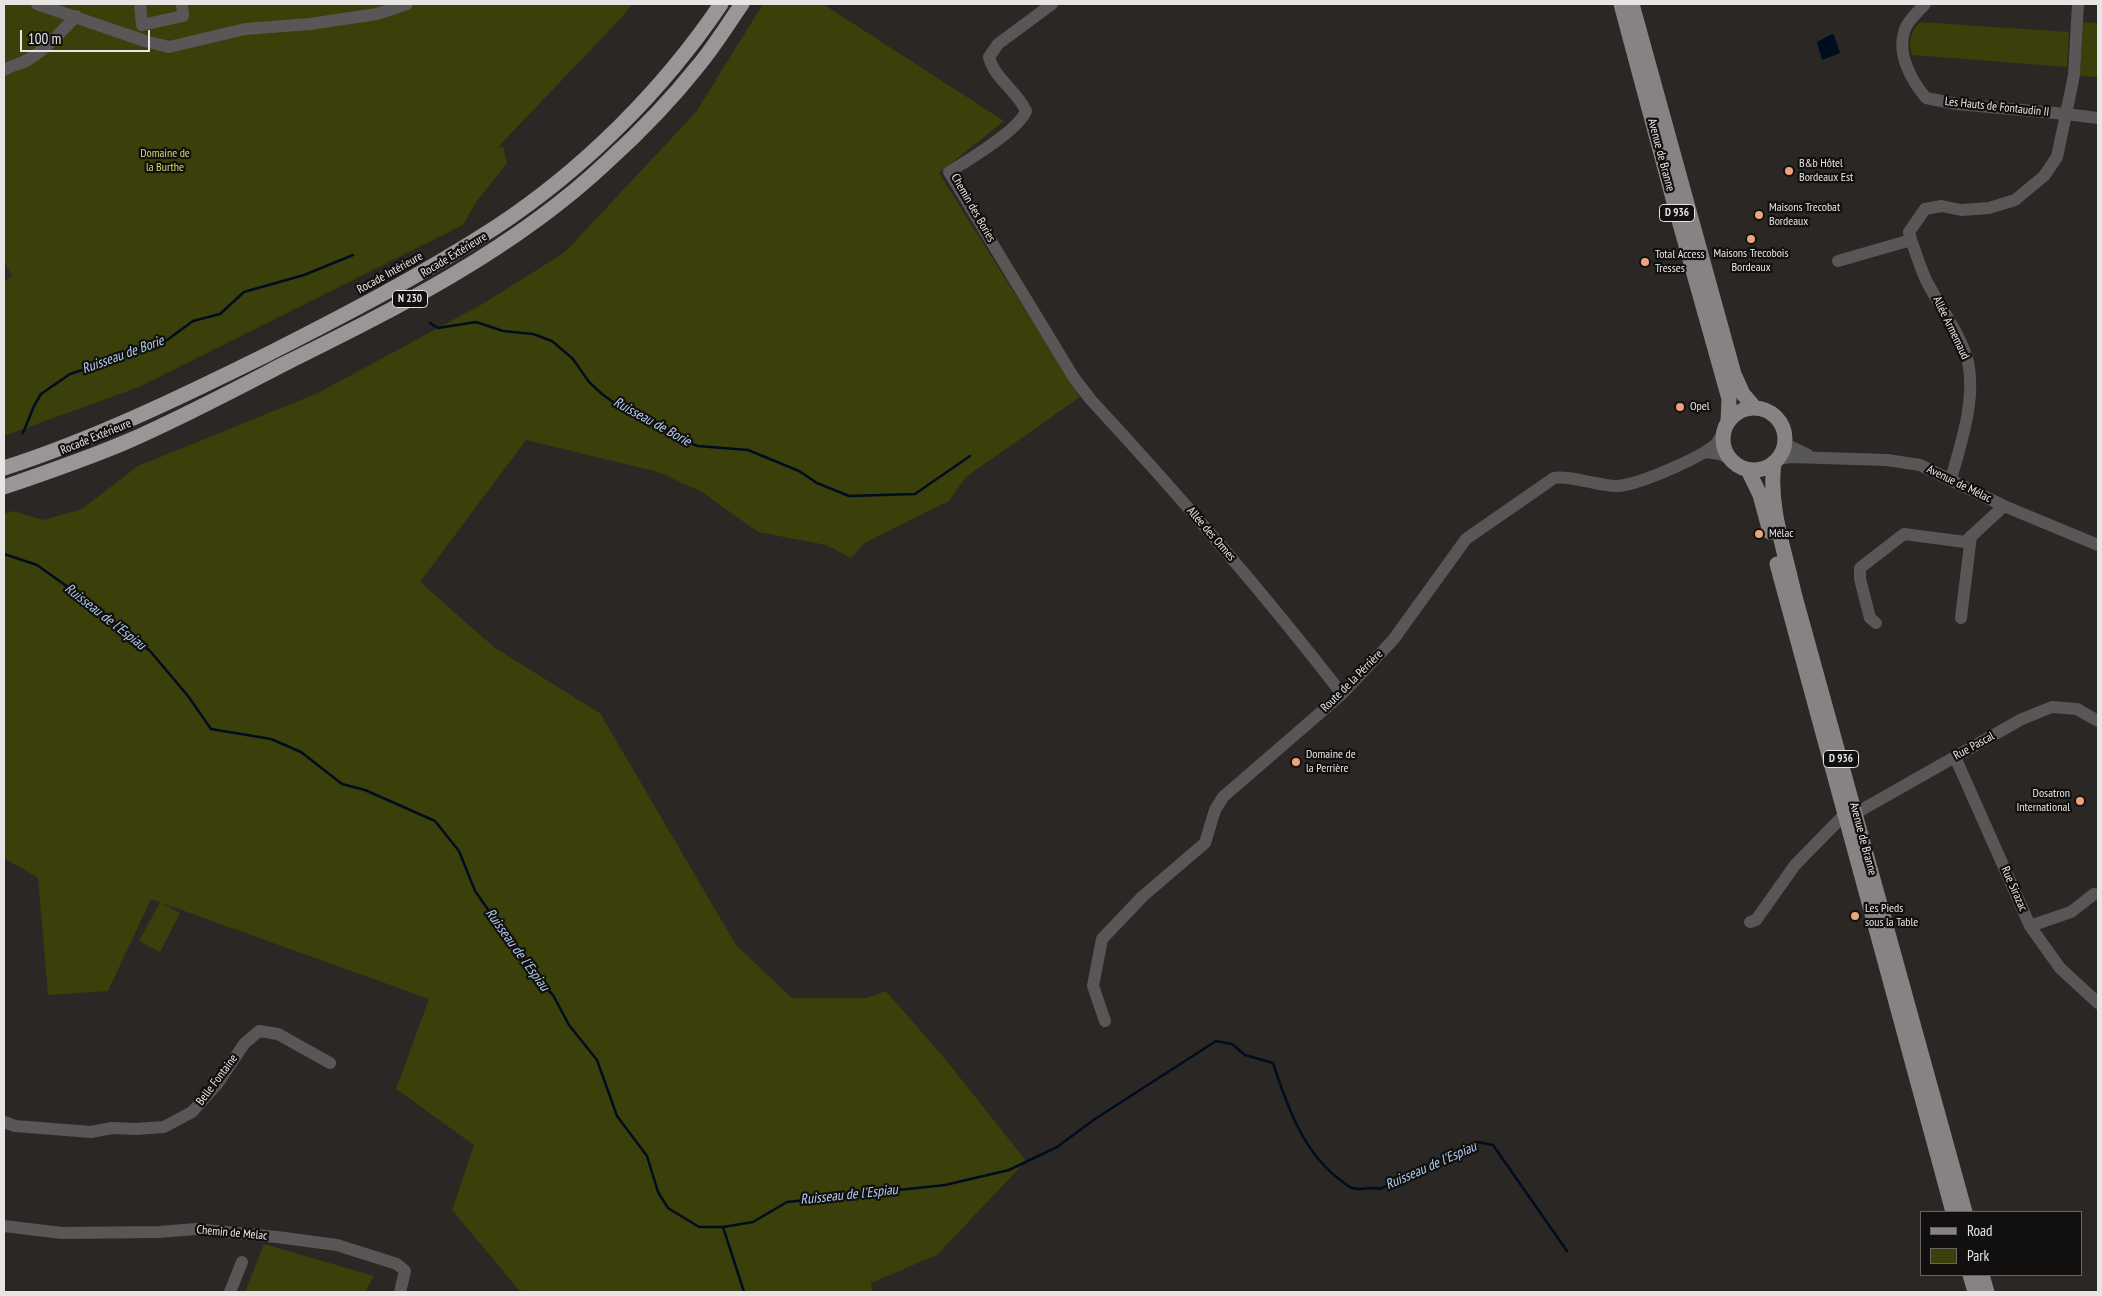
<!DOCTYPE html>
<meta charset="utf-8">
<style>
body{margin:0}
#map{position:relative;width:2102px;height:1296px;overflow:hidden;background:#2a2724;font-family:"PT Sans Narrow",sans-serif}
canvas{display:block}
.frame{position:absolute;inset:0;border:5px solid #e7e5e4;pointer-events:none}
.legend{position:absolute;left:1920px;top:1211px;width:162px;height:65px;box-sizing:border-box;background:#11100f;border:1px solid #676564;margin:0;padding:6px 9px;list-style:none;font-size:15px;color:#e7e5e4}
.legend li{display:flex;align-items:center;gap:10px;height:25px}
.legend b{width:25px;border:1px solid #676564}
.scale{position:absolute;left:20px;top:30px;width:130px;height:22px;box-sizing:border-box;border:2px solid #e7e5e4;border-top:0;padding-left:6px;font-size:15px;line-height:18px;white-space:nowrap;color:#e7e5e4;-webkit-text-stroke:4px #11100f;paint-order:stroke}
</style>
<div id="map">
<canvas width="2102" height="1296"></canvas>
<div class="frame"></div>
<ul class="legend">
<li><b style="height:6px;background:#878384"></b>Road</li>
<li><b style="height:14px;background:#3b3f09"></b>Park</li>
</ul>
<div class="scale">100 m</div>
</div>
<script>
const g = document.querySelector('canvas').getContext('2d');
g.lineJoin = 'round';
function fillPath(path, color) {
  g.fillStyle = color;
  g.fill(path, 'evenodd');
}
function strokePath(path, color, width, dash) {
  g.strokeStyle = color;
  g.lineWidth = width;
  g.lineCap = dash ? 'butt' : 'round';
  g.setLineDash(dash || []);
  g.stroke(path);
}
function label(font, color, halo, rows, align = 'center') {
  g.font = font + ' "PT Sans Narrow",sans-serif';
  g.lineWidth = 4.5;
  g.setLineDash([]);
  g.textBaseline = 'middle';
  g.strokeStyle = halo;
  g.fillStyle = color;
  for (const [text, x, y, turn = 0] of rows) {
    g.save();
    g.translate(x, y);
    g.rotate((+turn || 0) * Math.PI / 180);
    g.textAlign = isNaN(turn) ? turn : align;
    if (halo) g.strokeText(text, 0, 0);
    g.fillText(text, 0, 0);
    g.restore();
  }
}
fillPath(new Path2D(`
 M4 4H632L624 15 497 148 503 146 507 163 477 201 463 225 139 387 4 436V281L12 276 4 262Z
 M763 4H823L1004 121 939 173 1080 397 966 477 949 501 865 543 851 558 826 545 758 532 702 492 658 472 526 440 420 582 495 648 600 713 736 945 792 998H866L886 991 950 1065 1026 1161 937 1255 871 1283 872 1292H538L519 1290 452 1210 474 1145 396 1089 429 999 151 899 108 991 48 995 38 878 4 858V514L13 511 43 520 82 509 138 466 318 393 486 302 565 252 696 112Z
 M1920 22 2069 32 2067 67 1912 55C1908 42 1910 32 1920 22Z
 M2083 22 2098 23V77L2080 76Z
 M160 902 180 913 160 952 139 941Z
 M264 1244 374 1276 365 1292H245Z`), '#3b3f09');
fillPath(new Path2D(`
 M1832 34 1834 35 1840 53 1822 60 1817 42Z`), '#000d1f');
strokePath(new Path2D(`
 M430 323 438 328 476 322 503 331 533 334 552 341 573 359 589 382 602 394 617 405 656 423 679 439 698 446 748 450 799 471 817 483 849 496 915 494 970 456
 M23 433 34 406 41 394 70 374 98 365 109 358 131 351 167 340 193 321 220 314 244 292 304 275 353 255
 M4 554 37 565 93 605 150 651 188 696 211 729 271 739 301 752 342 784 365 790 435 821 459 851 475 891 537 979 553 995 569 1025 597 1060 617 1116 647 1156 658 1192 668 1208 699 1227H723L753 1222 787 1202 945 1185 1009 1170 1057 1147 1095 1119 1216 1041 1232 1044 1245 1055 1273 1063C1287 1106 1304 1155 1343 1182 1346 1184 1350 1188 1353 1188 1361 1191 1371 1186 1380 1189L1477 1142 1493 1145 1567 1251
 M723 1227 744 1292`), '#000d1f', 2.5);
strokePath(new Path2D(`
 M37 4 145 41 169 47 245 29 310 24 377 14 407 4
 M140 4 142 25 183 16 182 4
 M1052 4 998 44 989 57C994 78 1017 91 1026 111 1019 130 967 161 949 172L1074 378 1091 400C1179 495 1263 592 1342 694
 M1925 4C1919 11 1908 20 1905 29 1896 53 1911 80 1926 98L1957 104 2066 114 2074 75 2078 4
 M4 70C12 65 22 64 29 59 47 48 62 31 76 16
 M1911 240C1916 253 1920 267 1926 280 1939 306 1961 334 1968 362 1976 400 1961 443 1951 479
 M1838 261 1911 240 1909 232 1925 209 1942 206 1961 210 1989 208 2015 200 2044 176 2057 157 2066 114 2098 118
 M1785 444 1808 455
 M1705 452 1720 454 1730 459
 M1778 459 1791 457 1887 460 1920 465 2004 506 2098 545
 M1961 618 1971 536
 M1876 623 1870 618 1860 579V568L1904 534 1965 542 2004 506
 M1955 757 2030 926 2060 968 2098 1003
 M1856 813 1983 741 2022 719 2052 707 2077 709 2098 721
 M1750 922 1756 920 1795 865 1845 814
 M2030 926 2071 912 2094 894
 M1105 1021 1093 986 1102 939 1143 896 1205 843 1215 810 1223 797 1342 694 1393 640 1466 539 1554 478C1567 475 1597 485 1614 486 1635 487 1700 458 1716 444 1719 441 1721 435 1724 431
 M4 1122 15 1126 91 1132 112 1128 136 1129 164 1127 192 1112 218 1083 244 1044 259 1031 278 1034 330 1063
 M4 1226 62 1233 159 1232 196 1229 277 1237 337 1245 397 1264 405 1271 400 1292
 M230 1292 242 1262`), '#585656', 12);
strokePath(new Path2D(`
 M1621 4 1675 206 1729 399 1728 422
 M1632 4 1734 374 1743 394 1755 408
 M1723 439a31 31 0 1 1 62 0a31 31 0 1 1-62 0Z
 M1774 463C1768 506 1785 551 1794 593L1965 1212
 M1748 470 1760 495 1770 532
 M1777 564 1953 1212
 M1970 1275 1975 1292
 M1982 1275 1987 1292`), '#878384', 15);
strokePath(new Path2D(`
 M4 468C94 439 179 398 264 356 343 316 422 275 496 227 584 169 663 90 721 4
 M4 487C45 473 86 459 126 442 179 419 230 392 280 366 395 309 514 250 608 161 640 132 671 100 698 66 714 47 728 24 742 4`), '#9a9596', 15);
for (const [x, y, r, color] of [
 [1789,171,5,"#efa378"],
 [1759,215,5,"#efa378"],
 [1751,239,5,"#efa378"],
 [1645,262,5,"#efa378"],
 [1680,407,5,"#efa378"],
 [1759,534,5,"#efa378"],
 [1296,762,5,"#efa378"],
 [2080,801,5,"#efa378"],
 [1855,916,5,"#efa378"]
]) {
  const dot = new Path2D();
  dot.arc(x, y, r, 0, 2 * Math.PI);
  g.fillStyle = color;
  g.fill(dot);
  strokePath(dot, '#11100f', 2);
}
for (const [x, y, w] of [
 [1677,213,35],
 [410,299,35],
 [1841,759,35]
]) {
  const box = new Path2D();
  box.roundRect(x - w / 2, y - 8.5, w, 17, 4);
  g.fillStyle = '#11100f';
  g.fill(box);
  strokePath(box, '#e7e5e4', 1);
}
label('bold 11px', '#e7e5e4', null, [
 ["D 936",1677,213],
 ["N 230",410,299],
 ["D 936",1841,759]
]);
label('12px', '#e7e5e4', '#11100f', [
 ["Les Hauts de Fontaudin II",1997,107,6],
 ["Avenue de Branne",1661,155,75],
 ["Chemin des Bories",973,208,60],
 ["Rocade Extérieure",454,255,-31],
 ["Rocade Intérieure",390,273,-29],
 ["Allée Armemaud",1951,328,64],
 ["Rocade Extérieure",96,437,-22],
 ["Avenue de Mélac",1959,484,26],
 ["Allée des Ormes",1211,534,49],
 ["Route de la Pérrière",1352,681,-45],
 ["Rue Pascal",1974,746,-29],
 ["Avenue de Branne",1863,839,75],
 ["Rue Sirazac",2014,889,66],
 ["Belle Fontaine",217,1080,-53],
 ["Chemin de Melac",232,1233,5]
]);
label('12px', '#cfdb63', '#11100f', [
 ["Domaine de",165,154],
 ["la Burthe",165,168]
]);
label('12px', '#e7e5e4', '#11100f', [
 ["B&b Hôtel",1799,164],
 ["Bordeaux Est",1799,178],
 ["Maisons Trecobat",1769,208],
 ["Bordeaux",1769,222],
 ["Maisons Trecobois",1751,254,"center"],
 ["Bordeaux",1751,268,"center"],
 ["Total Access",1655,255],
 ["Tresses",1655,269],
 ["Opel",1690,407],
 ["Mélac",1769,534],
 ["Domaine de",1306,755],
 ["la Perrière",1306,769],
 ["Dosatron",2070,794,"right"],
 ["International",2070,808,"right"],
 ["Les Pieds",1865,909],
 ["sous la Table",1865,923]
], 'left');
label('italic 14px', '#b1cff1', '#11100f', [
 ["Ruisseau de Borie",123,355,-20],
 ["Ruisseau de Borie",652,422,29],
 ["Ruisseau de l'Espiau",105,617,38],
 ["Ruisseau de l'Espiau",517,950,54],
 ["Ruisseau de l'Espiau",1431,1166,-24],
 ["Ruisseau de l'Espiau",849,1195,-6]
]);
</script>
